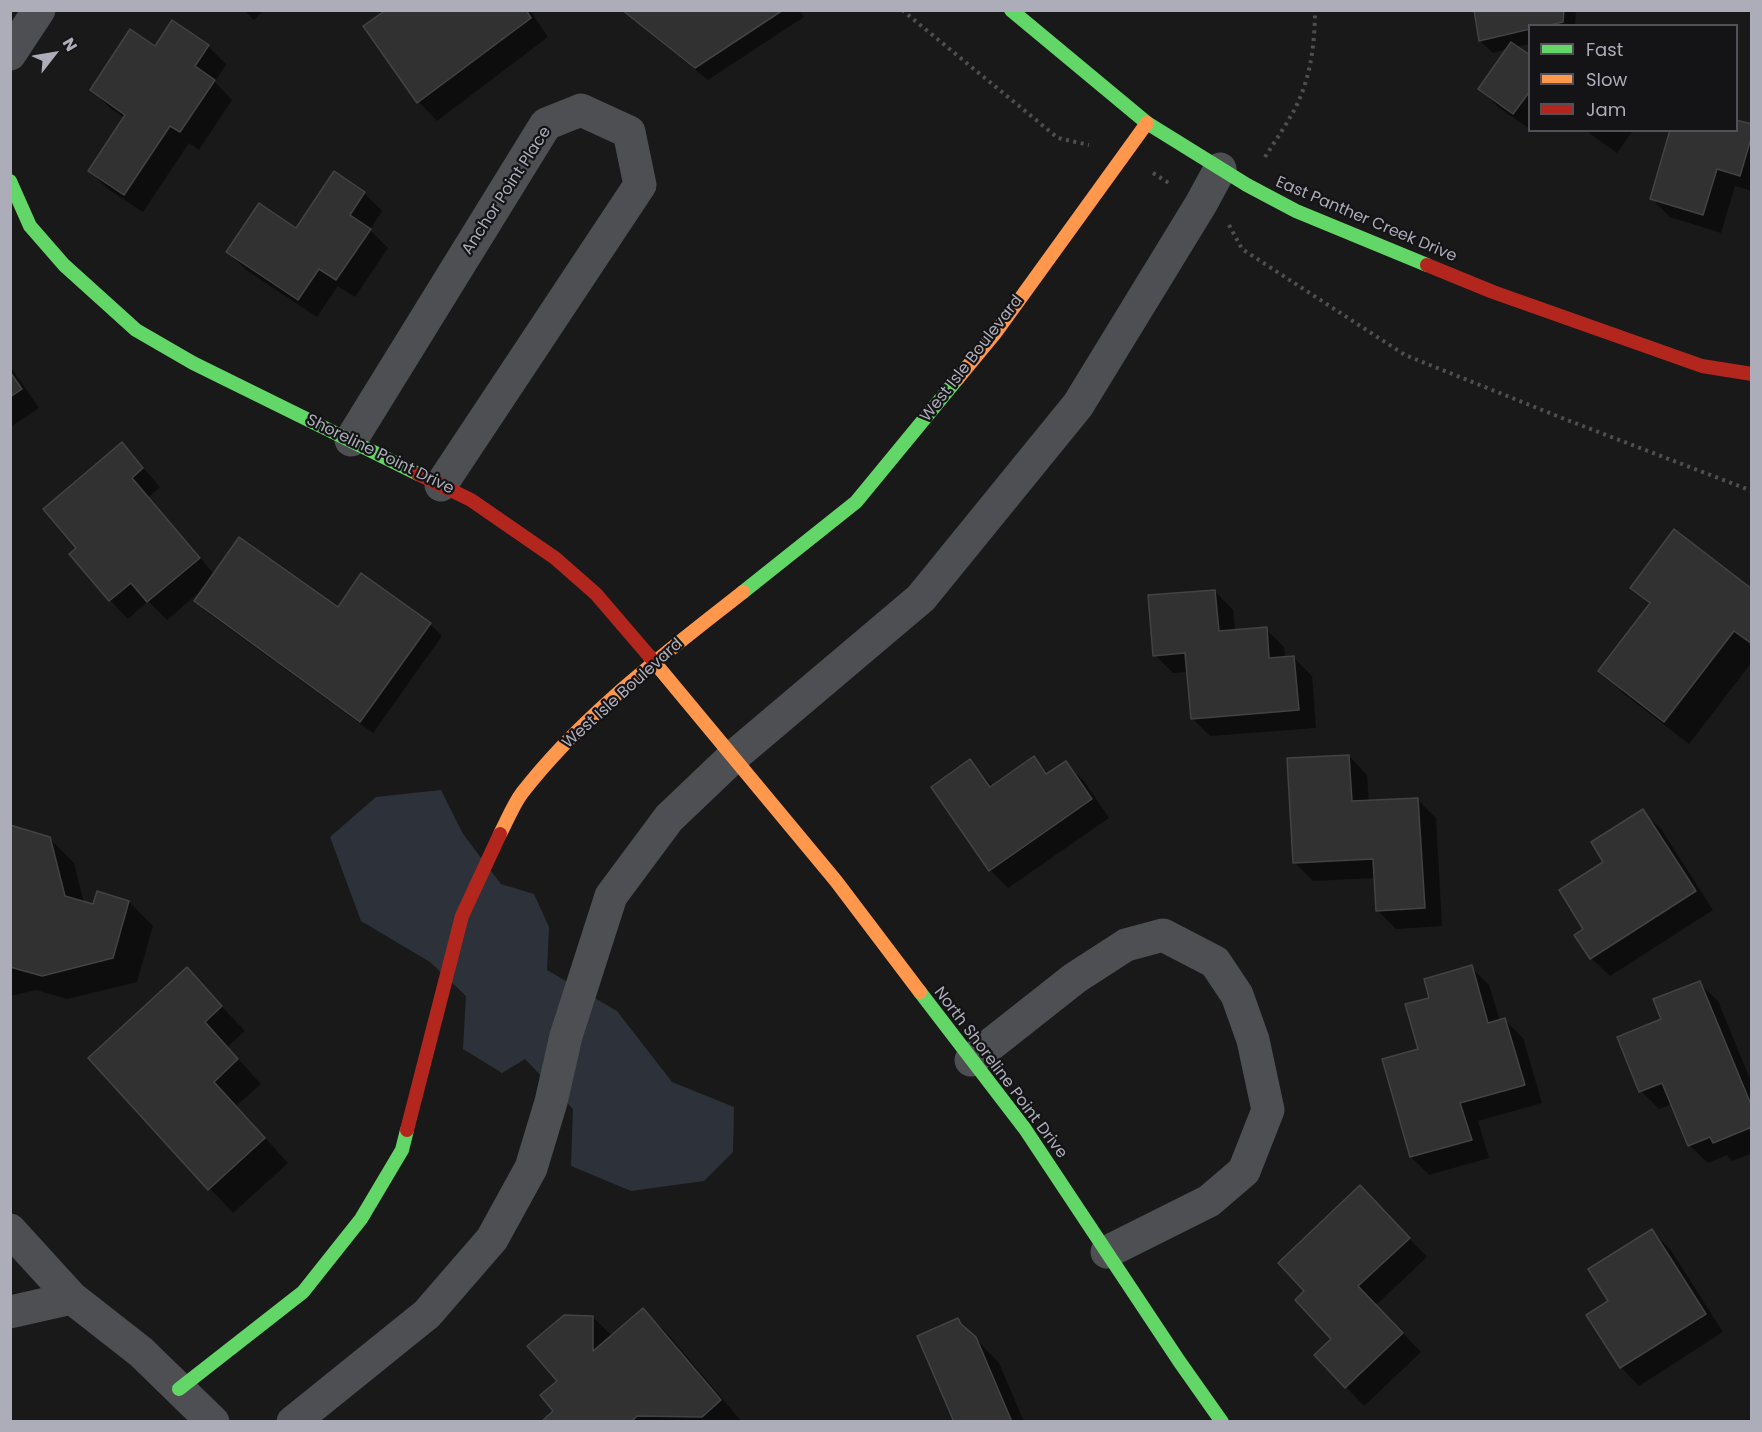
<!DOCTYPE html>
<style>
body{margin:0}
#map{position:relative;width:1762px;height:1432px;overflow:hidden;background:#191919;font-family:Poppins,sans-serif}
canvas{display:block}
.frame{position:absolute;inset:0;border:12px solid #acadb9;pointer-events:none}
.legend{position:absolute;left:1528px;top:24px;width:210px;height:108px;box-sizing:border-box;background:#141315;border:2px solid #515157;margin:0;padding:8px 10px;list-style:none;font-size:18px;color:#acadb9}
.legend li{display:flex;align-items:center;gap:12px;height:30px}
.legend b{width:30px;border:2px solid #515157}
.north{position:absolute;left:24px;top:24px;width:60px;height:60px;-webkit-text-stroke:4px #141315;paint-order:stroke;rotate:59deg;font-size:16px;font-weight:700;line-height:24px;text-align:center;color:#acadb9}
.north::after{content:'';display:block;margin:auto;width:21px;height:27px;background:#acadb9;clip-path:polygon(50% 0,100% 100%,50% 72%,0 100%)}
</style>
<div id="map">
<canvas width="1762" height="1432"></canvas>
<div class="frame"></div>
<ul class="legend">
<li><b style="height:8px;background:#63d668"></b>Fast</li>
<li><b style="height:8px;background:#ff974d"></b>Slow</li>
<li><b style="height:8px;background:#b3261e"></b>Jam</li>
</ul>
<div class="north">N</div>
</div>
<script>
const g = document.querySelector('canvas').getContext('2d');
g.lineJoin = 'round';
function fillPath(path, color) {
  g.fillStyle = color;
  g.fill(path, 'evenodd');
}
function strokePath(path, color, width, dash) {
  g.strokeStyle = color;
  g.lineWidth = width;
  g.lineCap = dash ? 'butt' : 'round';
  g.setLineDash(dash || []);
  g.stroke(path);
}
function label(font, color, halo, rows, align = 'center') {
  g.font = font + ' Poppins,sans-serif';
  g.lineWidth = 4.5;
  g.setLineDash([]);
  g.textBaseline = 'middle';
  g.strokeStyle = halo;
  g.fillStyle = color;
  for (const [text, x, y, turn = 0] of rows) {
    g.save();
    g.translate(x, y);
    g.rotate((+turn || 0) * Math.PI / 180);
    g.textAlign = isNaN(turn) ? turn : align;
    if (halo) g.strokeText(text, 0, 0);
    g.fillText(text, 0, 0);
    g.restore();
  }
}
fillPath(new Path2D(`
 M441 790 463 834 501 884 534 894 549 927 547 970 617 1011 672 1082 734 1107 733 1152 704 1181 631 1191 571 1166 573 1109 525 1059 502 1073 463 1049 466 996 430 962 361 921 330 837 376 797Z`), '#2d323a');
fillPath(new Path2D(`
 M244 10H264L254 20Z
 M388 10H530L548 37 437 121 419 102 366 26Z
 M621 10H799L804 17 708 80Z
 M1476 10H1576L1575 26H1530V44L1516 47 1530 57V129L1498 107 1480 89 1507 49 1493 53 1480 41Z
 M208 46 226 64 215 82 232 100 199 150 189 143 143 212 108 189 89 171 124 118 110 108 92 90 155 48Z
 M1752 126V191L1735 186 1721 233 1670 217 1652 199 1736 130Z
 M1585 130H1633L1617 153Z
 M364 193 382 211 370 230 388 248 355 297 338 286 317 317 246 270 228 251 296 230Z
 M10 366 39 408 10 427Z
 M122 444 160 487 149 497 214 574 338 609 430 624 442 636 373 733 208 613 196 601 202 590 167 620 148 601 128 619 110 600 79 548Z
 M1632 588 1752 591V662L1689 744 1624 694 1600 670 1650 605Z
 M1215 591 1233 610 1235 631 1266 629 1284 647 1285 658 1293 657 1312 676 1316 728 1210 736 1192 718 1188 672 1173 673 1155 655Z
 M1349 756 1367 775 1369 802 1418 800 1436 818 1442 926 1396 929 1377 910 1376 878 1313 881 1295 863Z
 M1033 758 1049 774 1065 763 1084 781 1109 818 1008 888 990 870 970 761 993 786Z
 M1642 811 1661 829 1713 910 1610 976 1591 958 1586 929 1605 862Z
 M10 827 49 838 74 863 84 903 94 906 98 893 129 902 153 926 137 982 67 999 36 990 10 996Z
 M1471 967 1489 985 1500 1021 1505 1020 1523 1038 1542 1103 1478 1121 1489 1158 1429 1175 1411 1157 1419 1050Z
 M187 970 245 1031 227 1047 261 1084 236 1106 288 1163 233 1213 90 1058Z
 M1699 983 1718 1001 1752 1084V1153L1732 1161 1727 1155 1708 1163 1689 1145 1672 1104 1659 1109 1641 1091 1663 1020Z
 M1378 1206 1427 1257 1376 1305 1421 1352 1364 1406 1316 1355 1333 1339 1306 1291Z
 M1652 1231 1670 1249 1723 1332 1639 1386 1621 1367 1610 1302Z
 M643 1310 667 1333 742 1422H543L555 1411 559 1381 593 1317 612 1336Z
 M958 1320 999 1363 1024 1422H955Z`), '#0007');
const building = new Path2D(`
 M386 10H526L531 18 417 103 363 26Z
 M622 10H783L695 68Z
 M1474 10H1564L1563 22 1546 26H1530V29L1479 41Z
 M172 20 209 45 195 66 215 80 180 132 170 126 124 195 88 171 125 115 90 90 130 29 155 46Z
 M1511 42 1530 55V91L1513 114 1478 89Z
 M1736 120 1752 124V135L1740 176 1717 169 1703 215 1650 199 1670 130H1736Z
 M334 171 365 192 350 215 371 229 336 280 319 269 298 300 226 252 259 203 296 228Z
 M10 372 22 389 10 397Z
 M122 442 143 468 132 478 200 558 147 602 131 583 109 601 69 554 76 548 43 509Z
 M1674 529 1752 589V644L1734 631 1664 722 1598 671 1650 603 1630 588Z
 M239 537 338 607 361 573 431 623 360 722 194 601Z
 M1215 590 1219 631 1267 627 1269 658 1294 656 1299 710 1191 719 1185 653 1153 656 1148 595Z
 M1349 755 1352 801 1418 798 1425 908 1376 911 1373 859 1293 863 1287 758Z
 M1034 756 1046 774 1066 761 1092 799 989 871 931 787 970 759 990 787Z
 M1643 809 1696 891 1590 959 1574 935 1583 929 1559 890 1603 862 1591 842Z
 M10 825 50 837 65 896 93 904 97 891 129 901 113 958 42 976 10 967Z
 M1472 965 1488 1023 1505 1018 1525 1085 1460 1103 1472 1140 1410 1157 1382 1059 1418 1049 1405 1004 1429 998 1424 979Z
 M187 967 222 1006 205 1022 238 1059 214 1082 265 1138 208 1190 88 1058Z
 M1700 981 1752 1107V1127L1713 1143 1710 1137 1688 1146 1662 1083 1639 1092 1617 1037 1661 1019 1653 999Z
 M1360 1185 1410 1238 1358 1286 1403 1333 1345 1388 1314 1355 1331 1339 1295 1300 1304 1291 1278 1263Z
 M1652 1229 1706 1314 1620 1368 1586 1315 1608 1301 1588 1269Z
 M643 1308 721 1400 702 1417 637 1416 631 1422H541L553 1411 540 1395 557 1381 527 1346 564 1315 593 1316V1351Z
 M958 1318 961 1324 976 1337 1012 1422H954L917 1336Z`);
fillPath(building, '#313131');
strokePath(building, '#424345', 1.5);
strokePath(new Path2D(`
 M902 10 1058 138 1089 145
 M1265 157C1274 143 1284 128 1292 114 1310 83 1315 45 1315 10
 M1153 173 1172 185
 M1229 225 1242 249 1405 355 1562 418 1752 491`), '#4f4f53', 4, [3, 4.5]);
strokePath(new Path2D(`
 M10 54 39 10
 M351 440 546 124 581 110 629 132 640 185 441 485
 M971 1060 1075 978 1126 945 1163 935 1215 962 1237 995 1253 1040 1268 1110 1244 1171 1209 1201 1107 1252
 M10 1230 72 1298 10 1312
 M72 1298 141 1352 213 1422
 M293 1422 427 1314 492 1239 531 1168 551 1102 566 1036 611 896 669 818 733 757 921 598 1078 405 1201 204 1220 169`), '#4e4f52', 33);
strokePath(new Path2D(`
 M1011 10 1147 123 1247 185 1296 211 1427 265
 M10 181 30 226 64 265 136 330 193 363 418 474
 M743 592 856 502 958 378
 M920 992 1025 1129 1179 1361 1222 1422
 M179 1389 303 1292 361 1219 402 1150 407 1130`), '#63d668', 14);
strokePath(new Path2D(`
 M958 378 996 332 1147 123
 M650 657 836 881 920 992
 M500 834C507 821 513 805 522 793 583 714 666 653 743 592`), '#ff974d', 14);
strokePath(new Path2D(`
 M1427 265 1493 292 1702 366 1752 374
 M418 474 471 500 555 558 596 594 650 657
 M407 1130 462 916 500 834`), '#b3261e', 14);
label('16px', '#acadb9', '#141315', [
 ["Anchor Point Place",507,191,-57],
 ["East Panther Creek Drive",1366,220,23],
 ["West Isle Boulevard",972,359,-52],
 ["Shoreline Point Drive",380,455,26],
 ["West Isle Boulevard",623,694,-42],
 ["North Shoreline Point Drive",1000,1073,53]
]);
</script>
